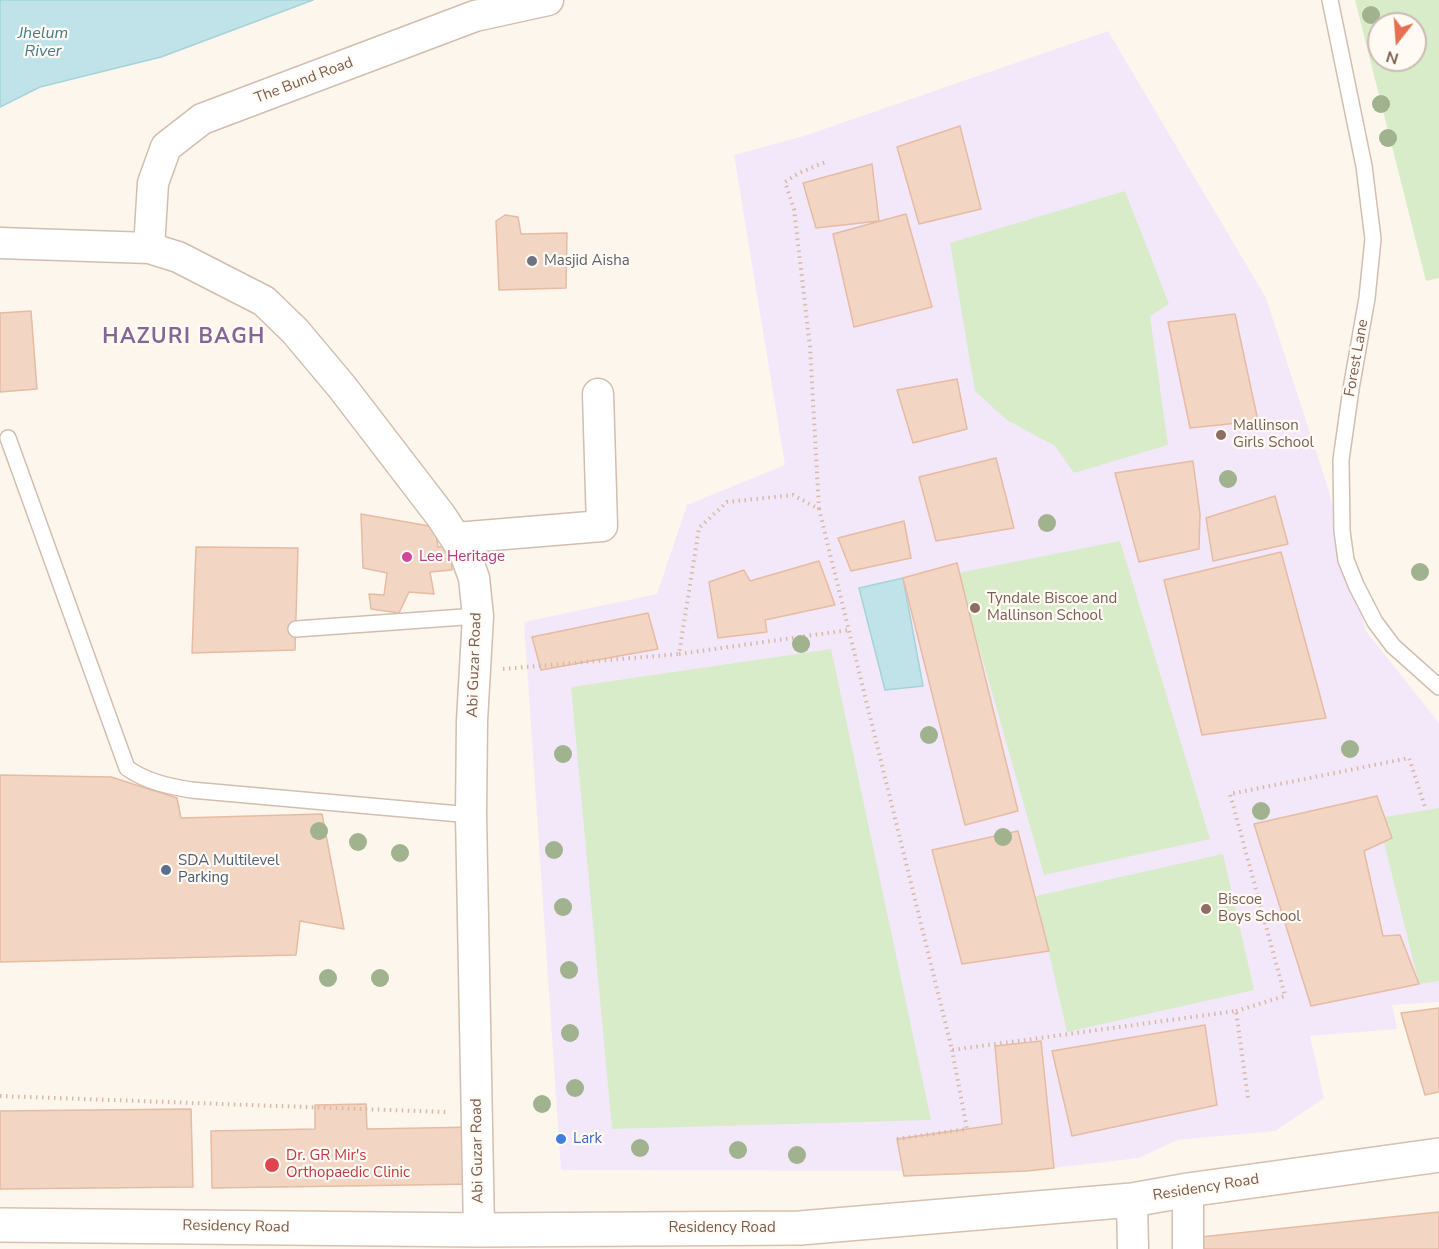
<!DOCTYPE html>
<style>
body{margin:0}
#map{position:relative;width:1439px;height:1249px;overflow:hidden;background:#fdf6ec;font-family:"Nunito Sans",sans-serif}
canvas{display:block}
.north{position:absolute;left:1367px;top:12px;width:60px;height:60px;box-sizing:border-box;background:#fffaf3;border:2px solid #cabbb1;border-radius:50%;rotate:197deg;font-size:16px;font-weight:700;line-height:24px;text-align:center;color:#7a5c4d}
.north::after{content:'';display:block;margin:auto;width:21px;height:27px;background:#e76f51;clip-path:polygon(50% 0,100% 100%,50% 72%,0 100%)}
</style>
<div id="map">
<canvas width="1439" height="1249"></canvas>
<div class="north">N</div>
</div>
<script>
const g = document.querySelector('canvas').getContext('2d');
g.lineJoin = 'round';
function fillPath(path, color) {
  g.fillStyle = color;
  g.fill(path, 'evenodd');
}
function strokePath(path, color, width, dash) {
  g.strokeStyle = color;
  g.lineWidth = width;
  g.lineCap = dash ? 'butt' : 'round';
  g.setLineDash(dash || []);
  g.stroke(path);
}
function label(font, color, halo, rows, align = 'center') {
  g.font = font + ' "Nunito Sans",sans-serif';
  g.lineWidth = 4.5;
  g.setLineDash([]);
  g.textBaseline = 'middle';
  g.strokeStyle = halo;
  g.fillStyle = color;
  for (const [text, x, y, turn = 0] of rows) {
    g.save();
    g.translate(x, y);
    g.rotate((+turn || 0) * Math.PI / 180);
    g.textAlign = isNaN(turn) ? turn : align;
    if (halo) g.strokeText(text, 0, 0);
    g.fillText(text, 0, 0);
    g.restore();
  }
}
fillPath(new Path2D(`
 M1108 31 1266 298 1328 488 1366 631 1439 723V1002L1392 1005 1397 1029 1310 1036 1324 1098 1275 1131 1177 1140 1139 1158 1027 1171 561 1170 524 622 657 594 687 505 785 465 734 155 804 136Z`), '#f3e8fa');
fillPath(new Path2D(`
 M1355 0H1439V278L1426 281ZM1379 24H1415V60H1379Z
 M1125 191 1169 304 1150 316 1168 445 1074 473 1055 446 1007 420 975 391 950 243Z
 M1120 541 1210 839 1044 875 958 573Z
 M831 649 931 1120 612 1129 571 687Z
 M1439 808V981L1419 984 1378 818Z
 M1223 854 1254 990 1067 1032 1036 896Z`), '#d8ecc9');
const water = new Path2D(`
 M0 0H313L161 57 40 87 0 107Z
 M903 578 923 686 885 690 859 588Z`);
fillPath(water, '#bfe3e8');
strokePath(water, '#a5d3da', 1.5);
const building = new Path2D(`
 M960 126 981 209 919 224 897 147Z
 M872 164 879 221 816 228 803 183Z
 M906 214 932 307 854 327 833 234Z
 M505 215 518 217 521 234 567 233 566 288 499 290 496 221Z
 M31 311 37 389 0 392V313Z
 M1235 314 1258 421 1190 428 1168 322Z
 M957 379 967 429 913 443 897 390Z
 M996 458 1014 528 936 541 919 477Z
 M1193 461 1200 514 1199 549 1139 562 1115 473Z
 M1275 496 1288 544 1213 561 1206 518Z
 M361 514 435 527 438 547 451 545 452 570 430 572 434 594 409 592 399 613 371 609 369 594 384 595 387 573 363 568Z
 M904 521 911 558 851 571 838 538Z
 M196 547 298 548 295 650 192 653Z
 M1281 552 1326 718 1202 735 1164 580Z
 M819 561 835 605 765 620 767 632 718 638 709 582 744 570 750 581Z
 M957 563 1018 811 965 825 903 578Z
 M648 613 658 649 541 670 532 637Z
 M0 775 111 777 177 798 181 818 322 814 344 929 300 921 296 955 0 962Z
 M1377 796 1392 838 1364 851 1383 936 1400 935 1419 984 1311 1006 1254 824Z
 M1018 831 1049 951 962 964 932 850Z
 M1439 1008V1092L1425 1095 1401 1013Z
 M1205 1025 1217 1105 1072 1136 1052 1051Z
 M1041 1041 1054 1168 1027 1171 904 1176 897 1139 1002 1124 995 1046Z
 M366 1104 367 1129 476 1127V1184L212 1188 211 1131 315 1129V1105Z
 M191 1109 193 1187 0 1189V1111Z
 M1439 1212V1249H1200V1237Z`);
fillPath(building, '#f3d5c3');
strokePath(building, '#e6bba3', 1.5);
const lane = new Path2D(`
 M1330 0 1364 166 1373 239 1367 298 1351 389 1341 460 1342 531 1346 560 1356 585 1375 622 1393 646 1439 687
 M8 438 127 768C147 782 168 786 191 790L471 815
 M296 629 478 616`);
const street = new Path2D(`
 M0 243 149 248 178 257 264 301 295 331 342 387 441 516 465 553 474 578 478 616 472 721 471 815 479 1230
 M149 248 153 183 166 147 202 119 475 16 548 0
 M456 538 602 526 598 394
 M1188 1190V1249
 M1132 1200 1133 1249`);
const secondary = new Path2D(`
 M0 1225 479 1230 800 1228 1132 1200 1188 1190 1439 1155`);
strokePath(lane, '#d1beb0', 18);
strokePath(street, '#d1beb0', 33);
strokePath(secondary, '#d6c0b0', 36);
strokePath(new Path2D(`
 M819 509 810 347 794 209 785 182 799 173 828 161
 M679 654 849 630
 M503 669 679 654 699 528 727 502 793 495 819 509 952 1050 1236 1011 1248 1098
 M1236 1011 1285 996 1230 794 1409 758 1426 810
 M0 1096 446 1112
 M897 1139 967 1129 952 1050`), '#d9b8a5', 4, [1.5, 4.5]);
strokePath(lane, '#fff', 15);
strokePath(street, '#fff', 30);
strokePath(secondary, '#fff', 33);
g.fillStyle = '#a0b28e';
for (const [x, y] of [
 [1371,15],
 [1381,104],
 [1388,138],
 [1228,479],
 [1047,523],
 [1420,572],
 [801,644],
 [929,735],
 [1350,749],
 [563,754],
 [1261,811],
 [319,831],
 [1003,837],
 [358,842],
 [554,850],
 [400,853],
 [563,907],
 [569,970],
 [328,978],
 [380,978],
 [570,1033],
 [575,1088],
 [542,1104],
 [640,1148],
 [738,1150],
 [797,1155]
]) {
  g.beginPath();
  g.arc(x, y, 9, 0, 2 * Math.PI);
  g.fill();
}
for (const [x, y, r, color] of [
 [532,261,6,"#6b7280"],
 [1221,435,6,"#8d6e63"],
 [407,557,6,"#d1479c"],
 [975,608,6,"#8d6e63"],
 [166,870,6,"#5c6f8a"],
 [1206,909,6,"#8d6e63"],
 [561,1139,6,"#3f7fe0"],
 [272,1165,8,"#e0444e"]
]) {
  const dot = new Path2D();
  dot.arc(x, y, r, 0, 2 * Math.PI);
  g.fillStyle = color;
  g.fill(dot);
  strokePath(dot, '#fffaf3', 2);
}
label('15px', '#7a5c4d', '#fffaf3', [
 ["The Bund Road",304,81,-21],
 ["Forest Lane",1357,358,-80],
 ["Abi Guzar Road",475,665,-88],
 ["Abi Guzar Road",478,1151,-91],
 ["Residency Road",1206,1188,-9],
 ["Residency Road",236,1227,1],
 ["Residency Road",722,1228]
]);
label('15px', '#5b616d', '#fffaf3', [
 ["Masjid Aisha",544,261]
], 'left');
label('15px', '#785e54', '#fffaf3', [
 ["Mallinson",1233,426],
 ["Girls School",1233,443],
 ["Tyndale Biscoe and",987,599],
 ["Mallinson School",987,616],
 ["Biscoe",1218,900],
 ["Boys School",1218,917]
], 'left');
label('15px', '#b23c85', '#fffaf3', [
 ["Lee Heritage",419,557]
], 'left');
label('15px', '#4e5e75', '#fffaf3', [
 ["SDA Multilevel",178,861],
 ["Parking",178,878]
], 'left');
label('15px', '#366cbe', '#fffaf3', [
 ["Lark",573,1139]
], 'left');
label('15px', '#be3a42', '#fffaf3', [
 ["Dr. GR Mir's",286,1156],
 ["Orthopaedic Clinic",286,1173]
], 'left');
label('italic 16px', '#437c86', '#fffaf3', [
 ["Jhelum",43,34],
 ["River",43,52]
]);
g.letterSpacing = '1.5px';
label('bold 21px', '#846695', '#fffaf3', [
 ["HAZURI BAGH",184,338]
]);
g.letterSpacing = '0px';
</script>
